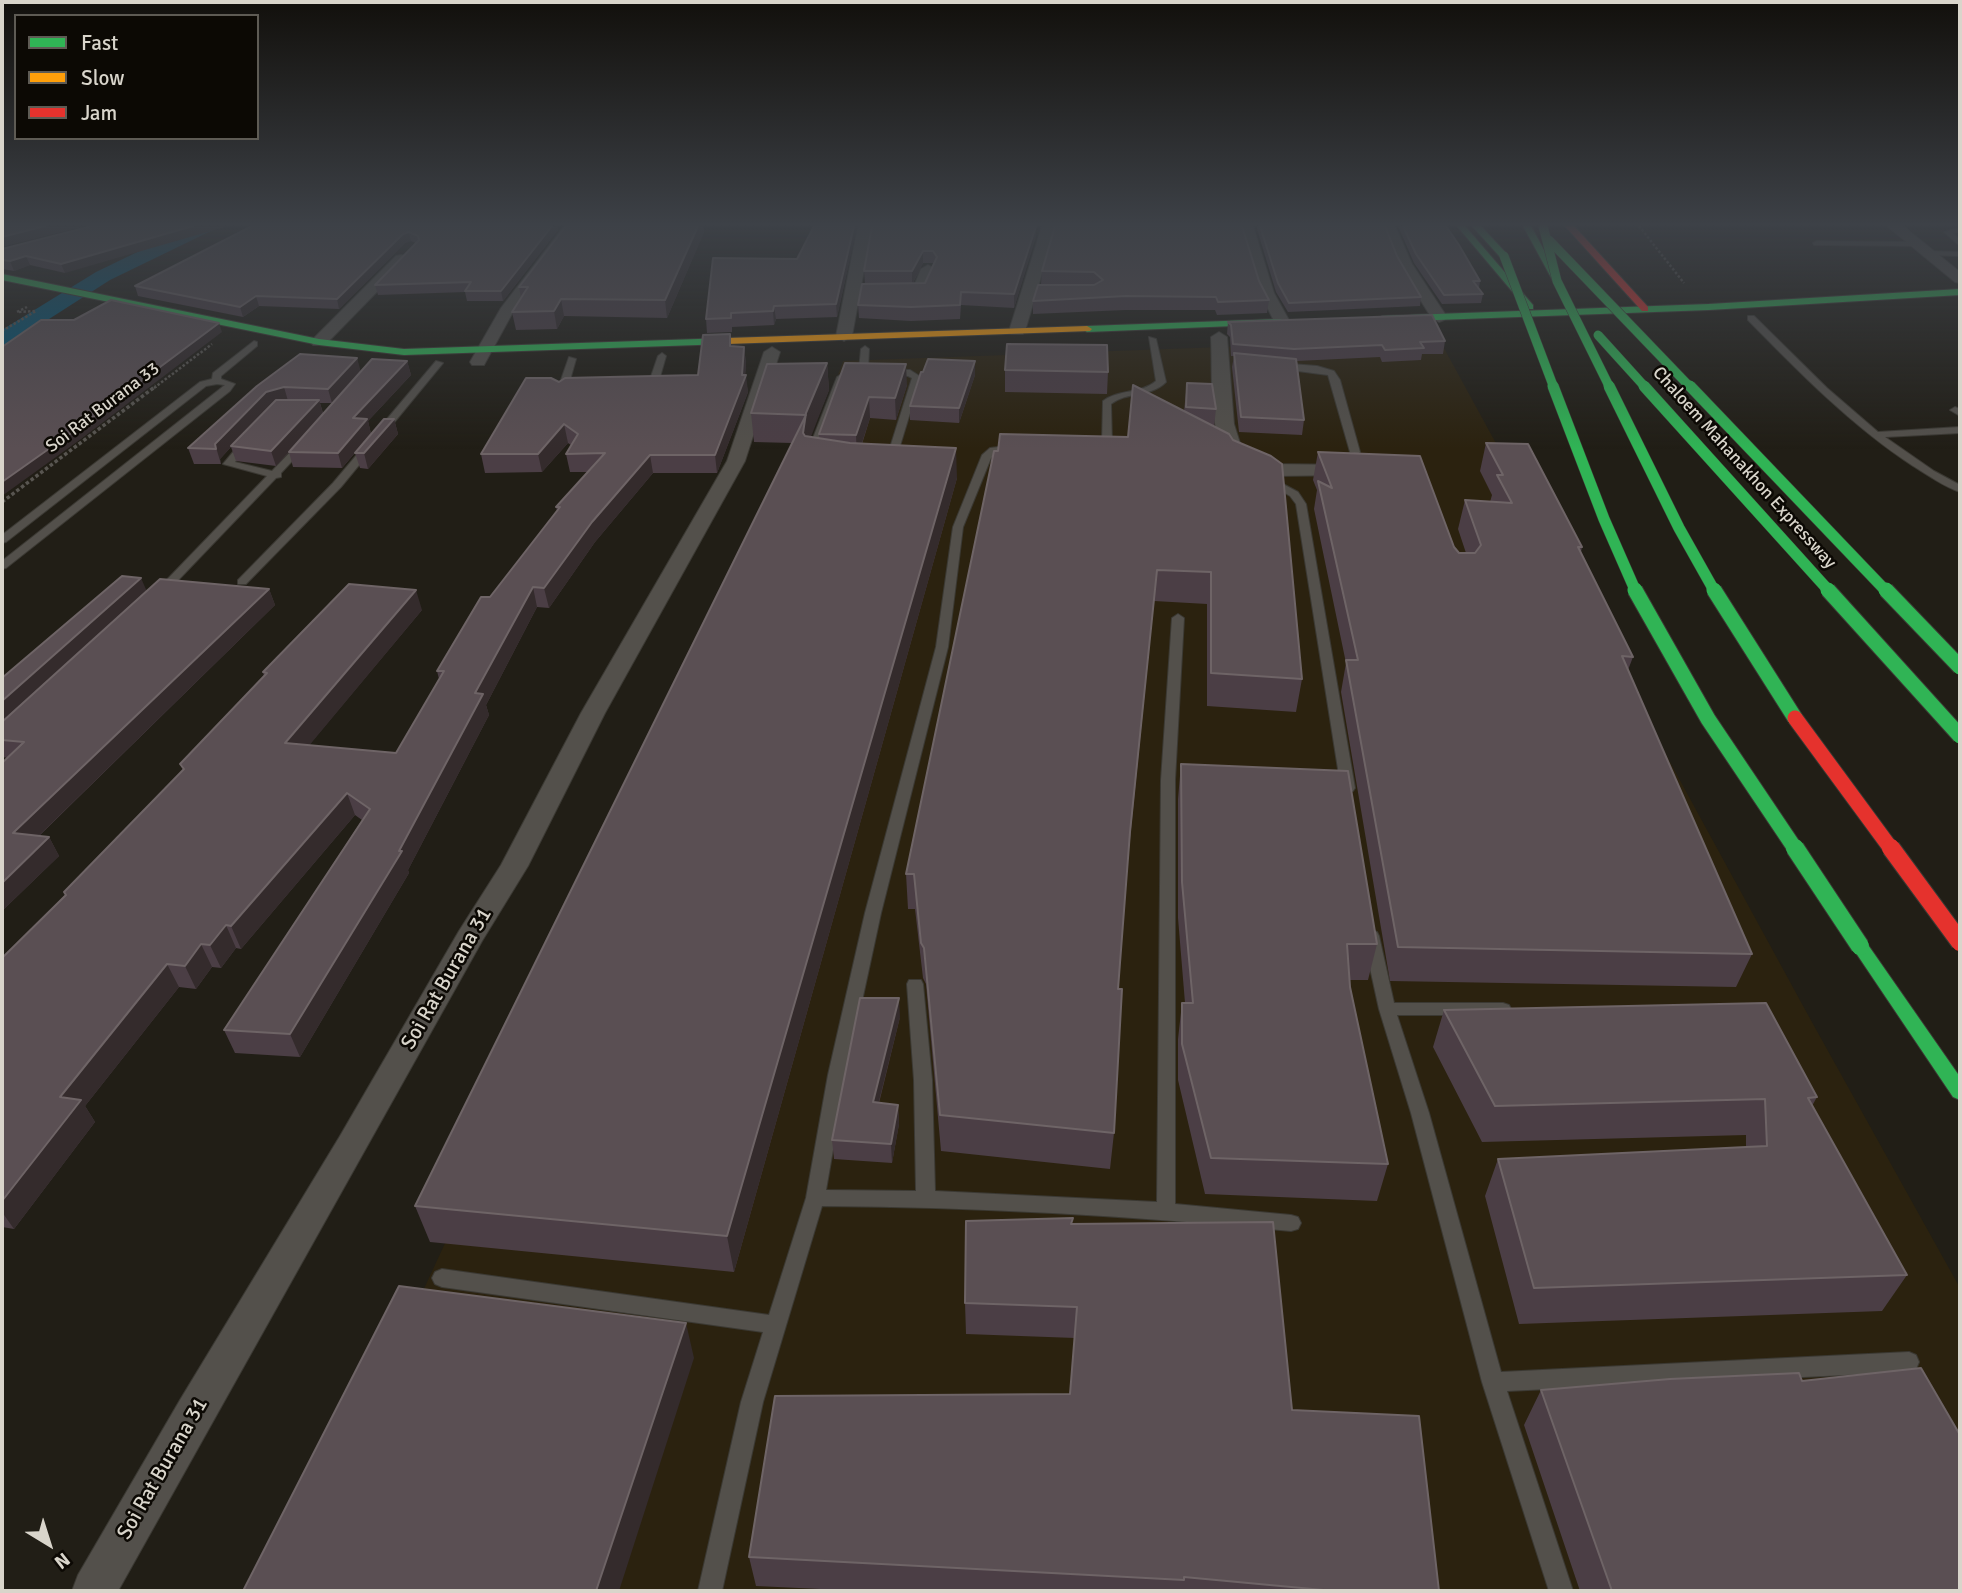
<!DOCTYPE html>
<style>
body{margin:0}
#map{position:relative;width:1962px;height:1593px;overflow:hidden;background:#211e16;font-family:Signika,sans-serif}
canvas{display:block}
.frame{position:absolute;inset:0;border:4px solid #d9d5cb;pointer-events:none}
.legend{position:absolute;left:14px;top:14px;width:245px;height:126px;box-sizing:border-box;background:#0c0904;border:2px solid #5e5b54;margin:0;padding:9px 12px;list-style:none;font-size:21px;color:#d9d5cb}
.legend li{display:flex;align-items:center;gap:14px;height:35px}
.legend b{width:35px;border:2px solid #5e5b54}
.north{position:absolute;left:14px;top:1509px;width:70px;height:70px;-webkit-text-stroke:5px #0c0904;paint-order:stroke;rotate:142deg;font-size:19px;font-weight:700;line-height:28px;text-align:center;color:#d9d5cb}
.north::after{content:'';display:block;margin:auto;width:24px;height:32px;background:#d9d5cb;clip-path:polygon(50% 0,100% 100%,50% 72%,0 100%)}
</style>
<div id="map">
<canvas width="1962" height="1593"></canvas>
<div class="frame"></div>
<ul class="legend">
<li><b style="height:9px;background:#30b455"></b>Fast</li>
<li><b style="height:9px;background:#ff9f0a"></b>Slow</li>
<li><b style="height:9px;background:#e5322d"></b>Jam</li>
</ul>
<div class="north">N</div>
</div>
<script>
const g = document.querySelector('canvas').getContext('2d');
g.lineJoin = 'round';
function fillPath(path, color) {
  g.fillStyle = color;
  g.fill(path, 'evenodd');
}
function strokePath(path, color, width, dash) {
  g.strokeStyle = color;
  g.lineWidth = width;
  g.lineCap = dash ? 'butt' : 'round';
  g.setLineDash(dash || []);
  g.stroke(path);
}
function label(font, color, halo, rows, align = 'center') {
  g.font = font + ' Signika,sans-serif';
  g.lineWidth = 5;
  g.setLineDash([]);
  g.textBaseline = 'middle';
  g.strokeStyle = halo;
  g.fillStyle = color;
  for (const [text, x, y, turn = 0] of rows) {
    g.save();
    g.translate(x, y);
    g.rotate((+turn || 0) * Math.PI / 180);
    g.textAlign = isNaN(turn) ? turn : align;
    if (halo) g.strokeText(text, 0, 0);
    g.fillText(text, 0, 0);
    g.restore();
  }
}
fillPath(new Path2D(`
 M1439 339 1813 1024 1960 1288V1591H284L804 468 843 361Z`), '#2b220f');
fillPath(new Path2D(`
 M191 226H215L213 230 110 280 10 344 2 346V330L96 272Z`), '#035473');
const lane = new Path2D(`
 M1960 228V232L1953 233 1960 240V246L1944 232Z
 M1817 241 1917 242 1921 244 1917 246 1814 245 1813 243Z
 M1928 251 1960 252V256L1925 255V251Z
 M1748 316H1754L1827 388 1878 432 1960 427V433L1885 437 1934 471 1960 485V492C1944 487 1928 475 1913 466 1852 426 1800 373 1748 320Z
 M1149 337 1156 339 1166 382C1150 398 1128 391 1111 404L1112 444 1101 450H1095V446L1102 443 1103 401C1119 389 1141 394 1156 381Z
 M254 341 257 342V346L221 376V379L235 384 230 391 6 568 2 569V561L225 385 217 384 206 386 6 542 2 543V535L200 382 212 379 213 373Z
 M865 346 869 349 868 369 910 370 921 377 896 459C879 472 829 469 808 463L811 443 837 377 846 371 859 370 861 349ZM863 375 908 376 912 378 887 457 877 461 817 459 821 443 845 379Z
 M662 353 666 356 656 391 648 393 646 391 658 356Z
 M569 357 576 359 566 394 561 397 556 394Z
 M436 361 443 363 341 487 246 584H238V580L333 483Z
 M1278 363 1317 366 1334 371 1340 380 1360 452 1358 454 1350 452 1328 375 1275 368V364Z
 M1955 407 1960 409V416L1950 410Z
 M243 440 251 442 235 462 272 471 300 442 308 444 281 473V477L276 478 164 595H156V591L267 476 223 464Z
 M1015 445 1018 446V450L996 453 991 458 963 527 948 647 881 913 846 1075 826 1190 916 1191 914 1080 907 984 909 980H921L923 984 932 1080 935 1191 1157 1202 1161 780 1172 618 1178 614 1184 618 1175 780V1204L1291 1215 1298 1217 1301 1223 1298 1229 1291 1231C1135 1216 979 1207 822 1206L763 1402 722 1591H698L741 1402 763 1332 442 1287 435 1284 432 1278 435 1272 442 1269 769 1315 806 1198 828 1075 865 913 936 647 953 527 982 455 990 448Z
 M1268 476 1298 492 1306 504 1355 788 1353 791H1343L1341 788 1296 504 1290 496 1264 481V477Z
 M1371 930 1377 932 1379 936 1394 1003H1503L1509 1005 1511 1009 1509 1013 1503 1015H1397L1429 1113 1501 1372 1909 1352 1916 1355 1919 1362 1916 1369 1909 1372 1507 1391 1573 1591H1549L1482 1382 1411 1113 1379 1009 1363 936 1365 932Z`);
const street = new Path2D(`
 M564 226H578L513 312 484 365H472L470 362 501 308Z
 M858 226H872L852 336 844 341 836 336Z
 M1042 226H1056L1025 331 1023 334H1011L1009 331Z
 M1239 226H1253L1274 293 1290 322 1288 325H1276L1260 293Z
 M1381 226H1395L1412 264 1447 317 1444 320 1439 322 1431 317 1398 264Z
 M1887 226H1903L1960 272V283L1955 282Z
 M401 255 406 256V262L325 345H313L311 342 313 339 396 256Z
 M928 265 935 269 925 293 891 296 884 292 891 288 914 286 921 269Z
 M1219 332 1227 337 1234 424 1245 459 1273 464 1351 465 1360 471 1358 475 1273 476 1231 467C1207 432 1213 378 1211 337Z
 M772 347 780 352 745 461 605 713 528 866 482 941 118 1591H72L78 1575 180 1400 340 1136 459 931 501 865 581 713 727 461 764 352Z`);
const fast = new Path2D(`
 M1457 226H1465L1533 305V309H1527Z
 M1472 226H1481L1507 254V258H1501Z
 M1523 226H1531L1561 281 1560 283 1553 281Z
 M2 274 319 339 404 349 727 338 732 341 727 344 404 355 319 345 2 280Z
 M1960 289V295L1709 310 1382 322 1377 319 1382 316 1709 304Z
 M1280 319 1283 320V324L1087 332 1082 329 1087 326Z
 M1860 940 1866 942 1960 1077V1100L1953 1097 1854 950 1851 946 1854 942Z`);
const slow = new Path2D(`
 M1087 326 1092 329 1090 331 727 344 722 341 727 338Z`);
const jam = new Path2D(`
 M1565 226H1574L1648 307V311H1642Z`);
strokePath(lane, '#3b3933', 2);
strokePath(street, '#3b3933', 2);
strokePath(fast, '#3b3933', 2);
strokePath(slow, '#3b3933', 2);
strokePath(jam, '#3b3933', 2);
strokePath(new Path2D(`
 M1639 226 1684 283
 M2 331 36 311 17 312 27 307
 M154 388 212 344`), '#585550', 2.5, [2.5, 2]);
strokePath(new Path2D(`
 M2 502 156 386`), '#585550', 3.5, [3.5, 2.5]);
fillPath(lane, '#53504b');
fillPath(street, '#53504b');
fillPath(fast, '#30b455');
fillPath(slow, '#ff9f0a');
fillPath(jam, '#e5322d');
const fastBridgeFar3 = new Path2D(`
 M1543 226 1557 281 1610 388
 M1549 240 1691 388
 M1504 256 1554 388
 M1598 335 1646 388`);
const fastBridgeFar2 = new Path2D(`
 M1553 386 1604 519 1636 592
 M1609 386 1679 528 1715 592
 M1644 386 1830 592
 M1690 386 1887 592`);
const fastBridgeFar1 = new Path2D(`
 M1635 590 1708 719 1796 850
 M1714 590 1795 718
 M1828 590 1960 736
 M1886 590 1960 667`);
const fastBridge = new Path2D(`
 M1795 848 1860 946`);
const jamBridgeFar1 = new Path2D(`
 M1795 718 1892 850`);
const jamBridge = new Path2D(`
 M1891 848 1960 942`);
strokePath(fastBridgeFar3, '#3b3933', 10, []);
strokePath(fastBridgeFar2, '#3b3933', 12, []);
strokePath(fastBridgeFar1, '#3b3933', 17, []);
strokePath(fastBridge, '#3b3933', 20, []);
strokePath(jamBridgeFar1, '#3b3933', 17, []);
strokePath(jamBridge, '#3b3933', 20, []);
strokePath(fastBridgeFar3, '#30b455', 9);
strokePath(fastBridgeFar2, '#30b455', 11);
strokePath(fastBridgeFar1, '#30b455', 15);
strokePath(fastBridge, '#30b455', 18);
strokePath(jamBridgeFar1, '#e5322d', 15);
strokePath(jamBridge, '#e5322d', 18);
fillPath(new Path2D(`
 M92 226 65 273 30 265 14 271 2 269V249Z
 M251 226H557L558 230 503 301H467L465 292 378 295 375 285 416 243 411 241 405 243 339 309 259 306 243 317 138 296 135 286Z
 M566 226H703L704 232 667 318 564 316 557 329 516 330 512 312 521 298 519 287Z
 M814 226H857L837 317 776 319 774 325 732 327V332L707 333 706 319 797 259Z
 M872 226 1036 236 1014 308 961 305 960 319 911 321 859 318 858 305 865 284 864 271ZM923 263H933L934 264 925 283H913Z
 M1055 226 1259 281 1269 300 1267 313 1217 315 1215 310H1125L1033 314V301L1093 285 1041 284 1042 271Z
 M1257 226H1385L1397 256 1421 297 1420 306 1288 312 1276 292 1257 229Z
 M1398 226H1446L1480 281 1479 288 1483 294 1481 303 1442 304 1414 263Z
 M1228 322 1445 341 1443 354H1422L1421 360 1382 362 1380 357 1297 361 1304 420 1302 435 1239 432 1232 367 1234 356H1231L1230 337 1227 334Z
 M731 347H744L746 364 745 375 748 392 717 473H653L595 542 549 608 537 607 486 705 489 715 408 870 409 873 300 1057 235 1053 224 1030 362 820 355 815 241 949 236 948 221 968 212 967 196 989 179 987 85 1106 95 1122 14 1229 2 1227V958L65 895 64 892 183 770 180 764 264 676 263 672 422 610 309 745 396 753 439 679 437 671 490 597 557 511 556 507 588 472H570L566 454 571 445 568 443 542 472 485 473 481 454 559 382 698 375Z
 M357 358 360 372 407 361 411 375 368 421 371 434 342 468 293 467 289 452 276 466 236 461 231 447 220 459 221 464H194L188 448 257 386ZM320 403H332L323 413Z
 M975 361V375L959 423 910 420V406Z
 M827 363 829 390 810 437 819 438V434L845 363 907 385 896 420 870 418 862 444 957 478 734 1272 430 1242 415 1206 792 443 754 442 751 413Z
 M1005 370 1108 372 1107 394 1005 392Z
 M1187 383 1216 409 1214 427 1302 679 1296 712 1207 706V604L1154 601 1128 859 1118 989 1114 1133 1110 1169 941 1151 926 984 923 978 915 909H908L906 874 1128 437 1184 411Z
 M394 419 398 434 368 469 360 468 355 453Z
 M1486 443 1582 547 1581 552 1633 657 1628 670 1752 954 1736 987 1390 981 1341 692 1346 663 1314 509 1317 490 1313 480 1318 452 1454 547 1459 553H1466L1458 529 1465 500 1490 502 1492 495 1480 471Z
 M269 589 275 605 39 836 49 837 59 856 2 911 8 758 2 757V678L146 591Z
 M1181 764 1377 944 1368 980H1349L1350 987 1388 1164 1377 1201 1205 1194 1178 1080V1039L1182 1003H1185L1178 918V799Z
 M1444 1010 1817 1097 1812 1106 1907 1275 1882 1311 1519 1324 1485 1196 1498 1159 1746 1147V1135L1482 1142 1433 1047Z
 M900 1017 879 1103 898 1105 899 1124 892 1163 834 1159 832 1140Z
 M1072 1224 1292 1410 1439 1591H863L756 1586 749 1557 1070 1394 1075 1338 966 1334 965 1303Z
 M1802 1381 1960 1591H1580L1524 1425 1541 1390Z`), '#4b3e45');
fillPath(new Path2D(`
 M45 226H86L2 247V237Z
 M193 226H228L65 273 61 264Z
 M552 226H557L558 230 503 301 501 291Z
 M698 226H703L704 232 667 318 665 300Z
 M854 226H857L837 317 836 304Z
 M1036 226V236L1014 308V294Z
 M409 232 411 241 405 243 339 309 337 299 403 234Z
 M923 251V263L912 284V271Z
 M26 256 30 265 14 271 10 261Z
 M256 296 259 306 243 317 240 307Z
 M561 299 564 316 557 329 554 311Z
 M774 306 776 319 774 325 773 311Z
 M219 323 222 332 81 439 2 496V482Z
 M744 347 746 364 745 377 746 375 748 392 717 473 715 455 742 375Z
 M357 358 361 372 332 403 328 389Z
 M407 361 411 375 368 421 371 434 342 468 338 453 353 418Z
 M975 361V375L959 423V408Z
 M827 363 829 390 809 442 803 433 806 413Z
 M906 364 907 385 896 420 895 398Z
 M284 387 288 401 231 446V447L220 459 221 464 215 444 266 392Z
 M869 397 870 418 857 458 856 435Z
 M319 400 323 414 276 466 271 451Z
 M394 419 398 434 368 469 364 453Z
 M564 424 568 443 542 472 538 454Z
 M956 448 957 478 734 1272 727 1236Z
 M650 455 653 473 595 542 549 608 544 588 592 522Z
 M141 578 148 594 2 727V701Z
 M533 587 537 607 486 705 489 715 408 870 409 873 300 1057 290 1034 399 851 475 693Z
 M269 589 275 605 23 851 13 833Z
 M416 590 422 610 293 765 285 743Z
 M347 793 355 815 241 949 231 926Z
 M49 837 59 856 2 911V883Z
 M226 925 236 948 221 968 210 945Z
 M201 944 212 967 196 989 185 966Z
 M167 964 179 987 85 1106 95 1122 14 1229 2 1212V1201L60 1097Z
 M899 998 900 1017 874 1121 873 1102Z
 M898 1105 899 1124 892 1163 891 1144Z
 M686 1323 694 1358 619 1591H596Z`), '#342b2c');
const building = new Path2D(`
 M2 226H45L2 237Z
 M92 226H193L61 264 26 256 10 261 2 260V249Z
 M252 226H552L501 291H465L471 282 375 285 419 240 418 236 409 232 403 234 337 299 256 296 240 307 135 286Z
 M566 226H698L665 300 561 299 554 311 512 312 528 287H519Z
 M814 226H854L836 304 774 306 773 311 731 313V318L706 319 713 258 797 259Z
 M872 226H1036L1014 294 961 292 960 305 911 307 858 305 862 284 925 283 937 257 933 251H923L912 271H864Z
 M1055 226H1242L1259 281 1269 300 1218 302 1216 297 1126 296 1033 301 1038 285H1094L1103 280 1094 272 1042 271Z
 M1260 226H1385L1397 256 1421 297 1289 303 1278 283Z
 M1403 226H1446L1459 245 1480 281H1473L1483 294 1444 295 1416 254Z
 M111 300 219 323 77 429 2 482V347L41 320H74Z
 M1432 315 1445 341 1420 342 1424 348 1385 350 1382 345 1294 349 1233 344 1231 325 1228 322Z
 M730 334V346L744 347 742 375H746L715 455H650L592 522 544 588 533 587 475 693 483 694 399 851H402L290 1034 224 1030 370 809 347 793 231 926 226 925 210 945 201 944 185 966 167 964 60 1097 81 1100 2 1201V958L66 895 64 892 184 769 180 764 267 673 263 672 349 584 416 590 285 743 396 753 444 671H437L481 597H490L560 507H556L605 453 566 454 578 434 564 424 538 454H481L526 378H551L559 382 565 378 698 375 703 335Z
 M1007 344 1107 345 1108 372 1005 370Z
 M1234 353 1296 359 1304 420 1241 417Z
 M300 354 357 358 328 389 284 387 266 392 215 444 216 449 188 448 257 386Z
 M372 359 407 361 353 418 367 419 338 453 289 452Z
 M928 359 975 361 959 408 910 406 921 372H923Z
 M827 363 806 413 803 433 805 436 850 443 956 448 727 1236 415 1206 806 415 751 413 767 364Z
 M845 363 906 364 895 398 869 397 856 435 819 434Z
 M1187 383 1212 384 1216 409 1186 407Z
 M1133 385 1229 434 1233 440 1271 456 1282 464 1302 679 1211 673V572L1157 570 1130 832 1118 989H1122L1114 1133 940 1115 924 948 921 943 914 874H906L994 451H998L1000 434 1128 437Z
 M276 400H319L271 451 231 446Z
 M384 419H394L364 453H355Z
 M1486 443 1528 444 1582 547H1578L1633 657 1622 656 1752 954 1398 947 1346 660H1358L1318 481 1332 488 1318 452 1420 456 1454 547 1459 553H1475L1481 545 1465 500 1512 503 1497 475H1503Z
 M122 576 141 578 2 701V678Z
 M160 579 269 589 13 833 49 837 2 883V763L24 742 2 740V722Z
 M1181 764 1348 771 1377 944H1347L1350 987 1388 1164 1211 1158 1182 1044V1003H1193L1182 882Z
 M860 998H899L873 1102 898 1105 891 1144 832 1140Z
 M1766 1003 1817 1097 1808 1098 1907 1275 1534 1288 1498 1159 1767 1146 1765 1099 1495 1106 1444 1010Z
 M1073 1218 1071 1224 1273 1222 1292 1410 1419 1416 1439 1591H1334L1184 1577V1580L749 1557 775 1396 1070 1394 1077 1307 965 1303 966 1221Z
 M399 1286 686 1323 596 1591H243Z
 M1921 1368 1960 1435V1591H1612L1541 1390 1670 1379 1799 1373 1802 1381Z`);
fillPath(building, '#5a4f53');
strokePath(building, '#6e6466', 2);
const sky = g.createLinearGradient(0, 0, 0, 449);
sky.addColorStop(0, '#12100c');
sky.addColorStop(0.5, '#3d4147');
sky.addColorStop(1, '#3d414700');
g.fillStyle = sky;
g.fillRect(0, 0, 1962, 449);
label('18px', '#d9d5cb', '#0c0904', [
 ["Soi Rat Burana 33",103,408,-37],
 ["Chaloem Mahanakhon Expressway",1744,468,48]
]);
label('21px', '#d9d5cb', '#0c0904', [
 ["Soi Rat Burana 31",447,979,-60],
 ["Soi Rat Burana 31",163,1469,-60]
]);
</script>
